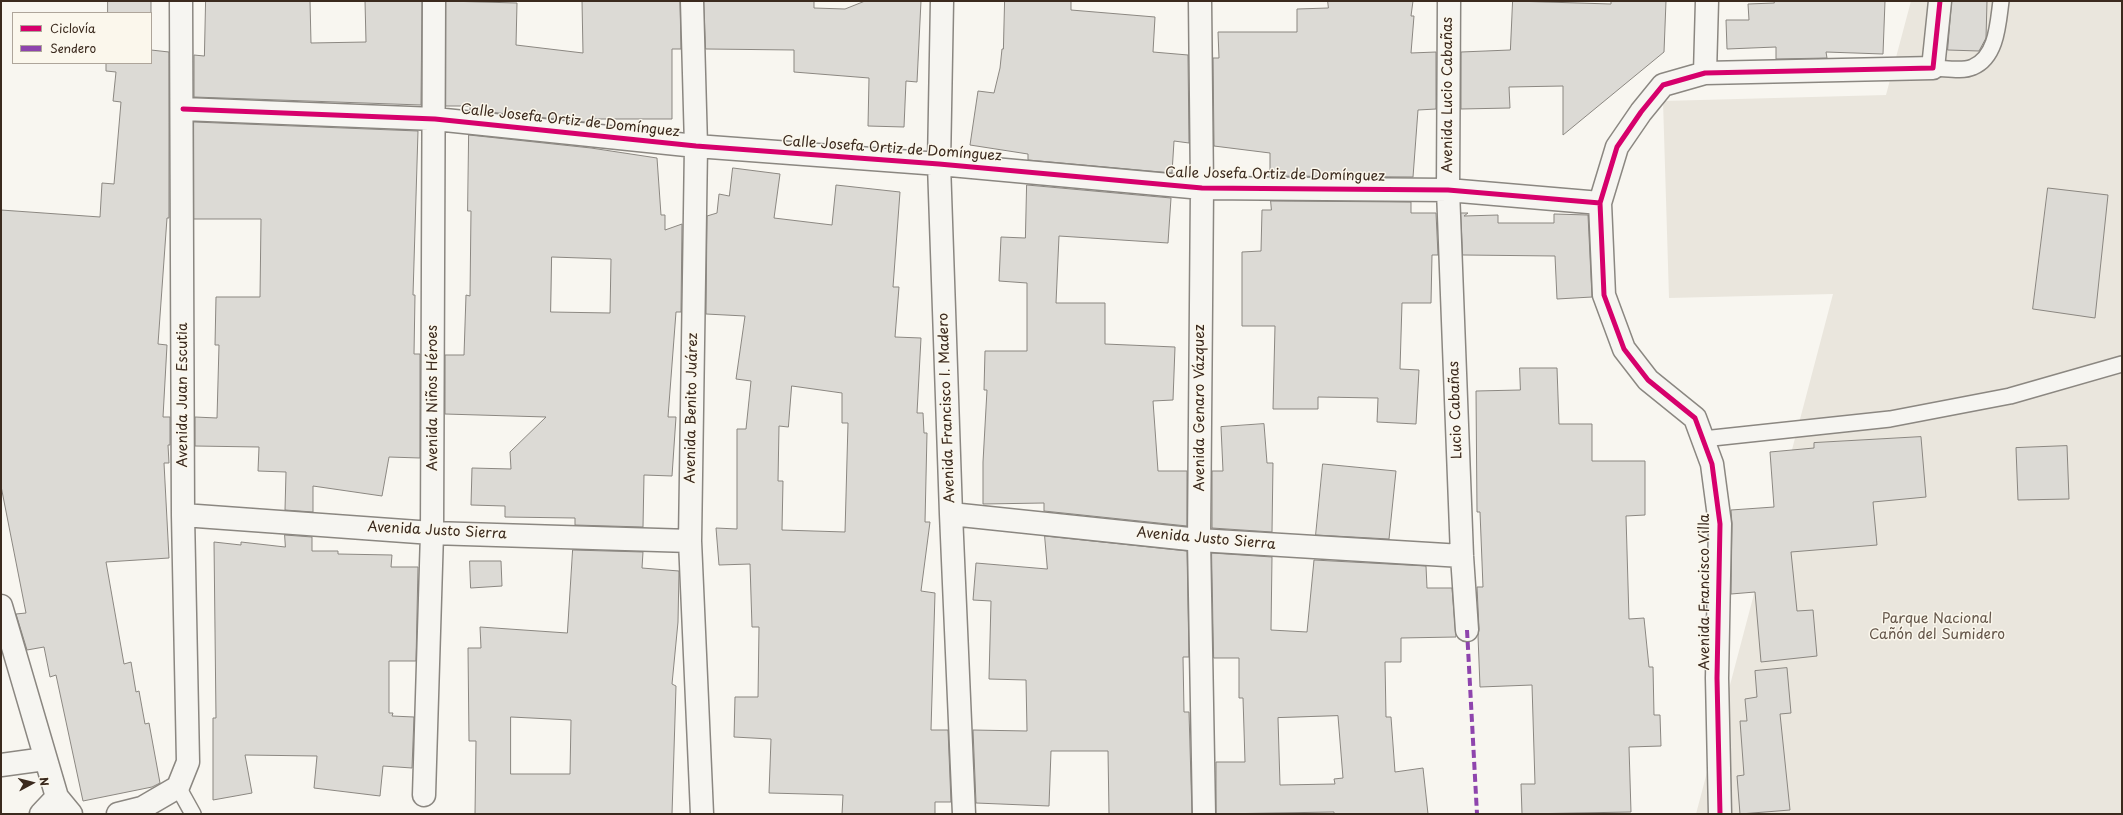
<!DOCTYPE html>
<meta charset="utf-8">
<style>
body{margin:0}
#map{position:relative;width:2123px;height:815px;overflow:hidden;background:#f8f6f0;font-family:"Playpen Sans",sans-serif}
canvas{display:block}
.frame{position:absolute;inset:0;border:2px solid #3b2a1e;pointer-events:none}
.legend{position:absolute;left:12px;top:12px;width:140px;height:52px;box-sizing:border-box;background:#fbf7ec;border:1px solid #aea59a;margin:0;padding:5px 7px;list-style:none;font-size:12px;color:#3b2a1e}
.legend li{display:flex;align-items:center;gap:8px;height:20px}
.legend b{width:20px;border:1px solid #aea59a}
.north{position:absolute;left:12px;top:763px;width:40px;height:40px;-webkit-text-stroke:3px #fbf7ec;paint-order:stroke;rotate:83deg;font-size:11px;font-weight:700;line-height:16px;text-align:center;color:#3b2a1e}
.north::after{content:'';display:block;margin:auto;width:14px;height:18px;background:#3b2a1e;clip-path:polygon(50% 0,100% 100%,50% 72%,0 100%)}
</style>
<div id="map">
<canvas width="2123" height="815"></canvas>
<div class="frame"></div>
<ul class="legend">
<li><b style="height:5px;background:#d6006c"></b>Ciclovía</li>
<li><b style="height:5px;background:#8e44ad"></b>Sendero</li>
</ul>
<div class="north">N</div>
</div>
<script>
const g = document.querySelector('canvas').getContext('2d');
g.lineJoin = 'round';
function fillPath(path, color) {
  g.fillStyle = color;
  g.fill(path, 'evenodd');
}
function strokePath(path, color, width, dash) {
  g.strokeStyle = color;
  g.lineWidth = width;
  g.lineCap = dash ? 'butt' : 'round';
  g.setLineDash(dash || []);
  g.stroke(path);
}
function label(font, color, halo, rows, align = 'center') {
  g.font = font + ' "Playpen Sans",sans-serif';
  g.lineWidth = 3;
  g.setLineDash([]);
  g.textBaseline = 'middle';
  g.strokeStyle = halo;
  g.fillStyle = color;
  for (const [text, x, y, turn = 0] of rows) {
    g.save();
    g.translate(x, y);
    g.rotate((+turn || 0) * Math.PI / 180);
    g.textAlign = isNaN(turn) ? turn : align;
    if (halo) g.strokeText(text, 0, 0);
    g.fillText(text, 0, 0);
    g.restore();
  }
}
fillPath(new Path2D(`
 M1911 1H2122V814H1696L1833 294 1669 298 1663 101 1886 95Z`), '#eae6dd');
const building = new Path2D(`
 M108 1H151V13H108Z
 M206 1H310L311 43 366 42 365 1H422L421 105 194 97V55L204 56Z
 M446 1 517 3 516 45 583 53 582 1H680L681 49H672V119H593V123L470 110V106H446Z
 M704 1H814V8L845 9 865 1H921L917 82 906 81 904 127 868 126 869 78 794 72V50L706 49Z
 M1005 1H1071V10L1155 17 1153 52 1188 55 1189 143 1174 141 1172 173 1028 160V154L970 145 978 91 994 93 1000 68 1002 49H1003Z
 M1328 1H1413L1411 16H1414L1411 53 1436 52V109L1418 110 1413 177 1270 176V153L1214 146 1213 58H1219L1218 32H1297V9L1328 8Z
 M1513 1 1611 4V1H1666L1664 52 1563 135V86L1509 87 1510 108 1461 109V52L1510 50Z
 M1774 1H1885L1883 54 1826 52 1827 58 1776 59V47L1727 49 1726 20H1749L1748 4 1774 3Z
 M1952 1H1987L1986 38 1979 51 1948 50Z
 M151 50 169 52V218H167L158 344 167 345 163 417H170V445H168L169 463H164L169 558 106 562 124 664 131 662 136 692 139 691 145 724 149 723 160 783 152 787 83 801 56 675 50 677 44 647 27 650 16 614 26 613 1 486V210L100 217 102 183 114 184 121 102 113 101 116 72 106 71V63H151Z
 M194 122 418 131 413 295H415L414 354H420V458L389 457 382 496 313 486V512L285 510 286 472 258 471 259 447 195 446V417L217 418 219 345H215L216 297H260L261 219H194Z
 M469 135 591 148 657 158 661 215H665V230L682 224 681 312H676L668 417H676L672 476 644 475 643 527 575 525V518L505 517V506L471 505 472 468 511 469 510 452 546 417 445 414V355H464L466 295 470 296 471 211H468ZM552 257 611 259 610 313 551 312Z
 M733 168 780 174 774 218 832 225 836 185 900 192 893 287H899L895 337 921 338 917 413H923L924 433H927L925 522H930L921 591 935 593 931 730H948L951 802H935V814H842L843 795 769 793 771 739 734 737 735 697H758L759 627H752L750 564 719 565 716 528 737 529V429H746L751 381 736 379 745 316 706 314 707 216 717 213 719 194 729 196ZM792 386 842 393V423H848L845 532 782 530 783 481H778L779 426 788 427Z
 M1027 185 1171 198 1168 243 1059 236 1056 303H1105V344L1175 347 1173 400 1153 401 1158 471H1187V526L1044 511V503L983 504V462L987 390H984L985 351H1027V283L999 281 1001 237 1025 238Z
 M2048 188 2108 195 2095 318 2033 309Z
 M1271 201 1411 202V213H1436L1438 255H1432L1431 303H1402L1400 369 1419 370 1416 424 1377 422 1378 398 1318 397V409H1273L1275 326H1242V252L1261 251 1262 210H1271Z
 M1461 213H1468L1464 216 1498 215V223H1554V214L1588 215 1592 297 1557 299 1555 256 1463 255Z
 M1520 368H1557L1559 424H1592V461H1645V515L1626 516 1629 619 1644 618 1649 667H1653L1654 715H1660L1661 746 1629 747 1631 812 1522 814 1521 784H1535L1532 685 1480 687 1478 636 1479 629 1477 587H1483L1480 512H1477L1476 391 1520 390Z
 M1264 424 1267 463H1273L1272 532 1212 528V471H1223L1221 427Z
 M1921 437 1926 497 1873 502 1877 545 1791 552 1797 611 1813 610 1817 656 1761 662 1755 592 1731 594 1732 524 1731 510 1774 507 1770 452 1814 448V443Z
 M2067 446 2069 499 2018 500 2016 448Z
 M1323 464 1396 471 1389 539 1316 535Z
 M285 535 312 537V551H338V554L392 555 391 567H418L416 661H389V713H393L392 716 414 717 412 768 383 766 380 796 314 788 317 756 245 755 252 793 213 800V718H216L214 542 241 545V542L285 547Z
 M1045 536 1187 551 1189 657H1183L1184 712H1189L1192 814H1109L1108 751H1051L1049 806 976 803 973 730 1027 731 1026 680 989 679 991 601 973 600 976 563 1047 569Z
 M573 550 643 552 642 568 679 571 678 622 672 684 676 686 672 814H475L476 741H469L468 648H481L480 627 567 633ZM511 717 571 720 570 774H511Z
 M1212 553 1272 557 1271 630 1307 632 1314 560 1426 566 1427 588H1452L1456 637 1401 638V662H1385L1386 717H1391L1395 772 1423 768 1428 814H1334V812L1216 814V762H1245L1243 698H1239V658H1214ZM1338 716 1343 778 1334 779 1335 784 1280 785 1278 718Z
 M470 561H501L502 586 471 588Z
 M1787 668 1791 713 1780 714 1790 810 1740 814 1737 776 1744 775 1740 721H1747L1745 699 1757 697 1755 671Z`);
fillPath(building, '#dcdad5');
strokePath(building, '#8b8781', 1);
const lane = new Path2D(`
 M1933 68C1945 68 1962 72 1973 67 1997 57 1998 23 2001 1
 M1703 439 1890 419 2010 396 2122 364
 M178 787 193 814`);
const street = new Path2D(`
 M692 1 696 146 690 541 702 814
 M942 1 939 164 951 514 964 814
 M1200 1 1202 188 1199 540 1204 814
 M1449 1 1448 190 1462 556 1467 630
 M1705 73 1707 1
 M183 109 435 119 696 146 939 164 1202 188 1448 190 1600 203
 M951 514 1199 540 1462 556
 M183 515 432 533 690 541
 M1 606 57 797 71 814
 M1 765 45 759
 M424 795 432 533 434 1
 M41 814 57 797
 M118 814 142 808 178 787 188 762 183 515 181 1
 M1720 814 1717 678 1720 524 1712 464 1695 418 1648 380 1624 349 1604 295 1600 203 1617 147 1641 112 1663 85 1705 73 1933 68 1940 1`);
strokePath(lane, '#8b8781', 18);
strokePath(street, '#8b8781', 25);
strokePath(lane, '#f6f5f1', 15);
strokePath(street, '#f6f5f1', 22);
strokePath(new Path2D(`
 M1467 630 1477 814`), '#8e44ad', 4, [8, 4]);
strokePath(new Path2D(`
 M183 109 435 119 696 146 939 164 1202 188 1448 190 1600 203
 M1720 814 1717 678 1720 524 1712 464 1695 418 1648 380 1624 349 1604 295 1600 203 1617 147 1641 112 1663 85 1705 73 1933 68 1940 1`), '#d6006c', 5);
label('14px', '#3b2a1e', '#fbf7ec', [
 ["Avenida Lucio Cabañas",1448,95,-90],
 ["Calle Josefa Ortiz de Domínguez",570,121,6],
 ["Calle Josefa Ortiz de Domínguez",892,149,4],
 ["Calle Josefa Ortiz de Domínguez",1275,175,1],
 ["Avenida Juan Escutia",183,395,-90],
 ["Avenida Niños Héroes",433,398,-90],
 ["Avenida Benito Juárez",692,408,-89],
 ["Avenida Francisco I. Madero",947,408,-92],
 ["Avenida Genaro Vázquez",1200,408,-90],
 ["Lucio Cabañas",1456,410,-92],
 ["Avenida Justo Sierra",437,531,3],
 ["Avenida Justo Sierra",1206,539,5],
 ["Avenida Francisco Villa",1705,592,-90]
]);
label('14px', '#64564a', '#fbf7ec', [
 ["Parque Nacional",1937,619],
 ["Cañón del Sumidero",1937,635]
]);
</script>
